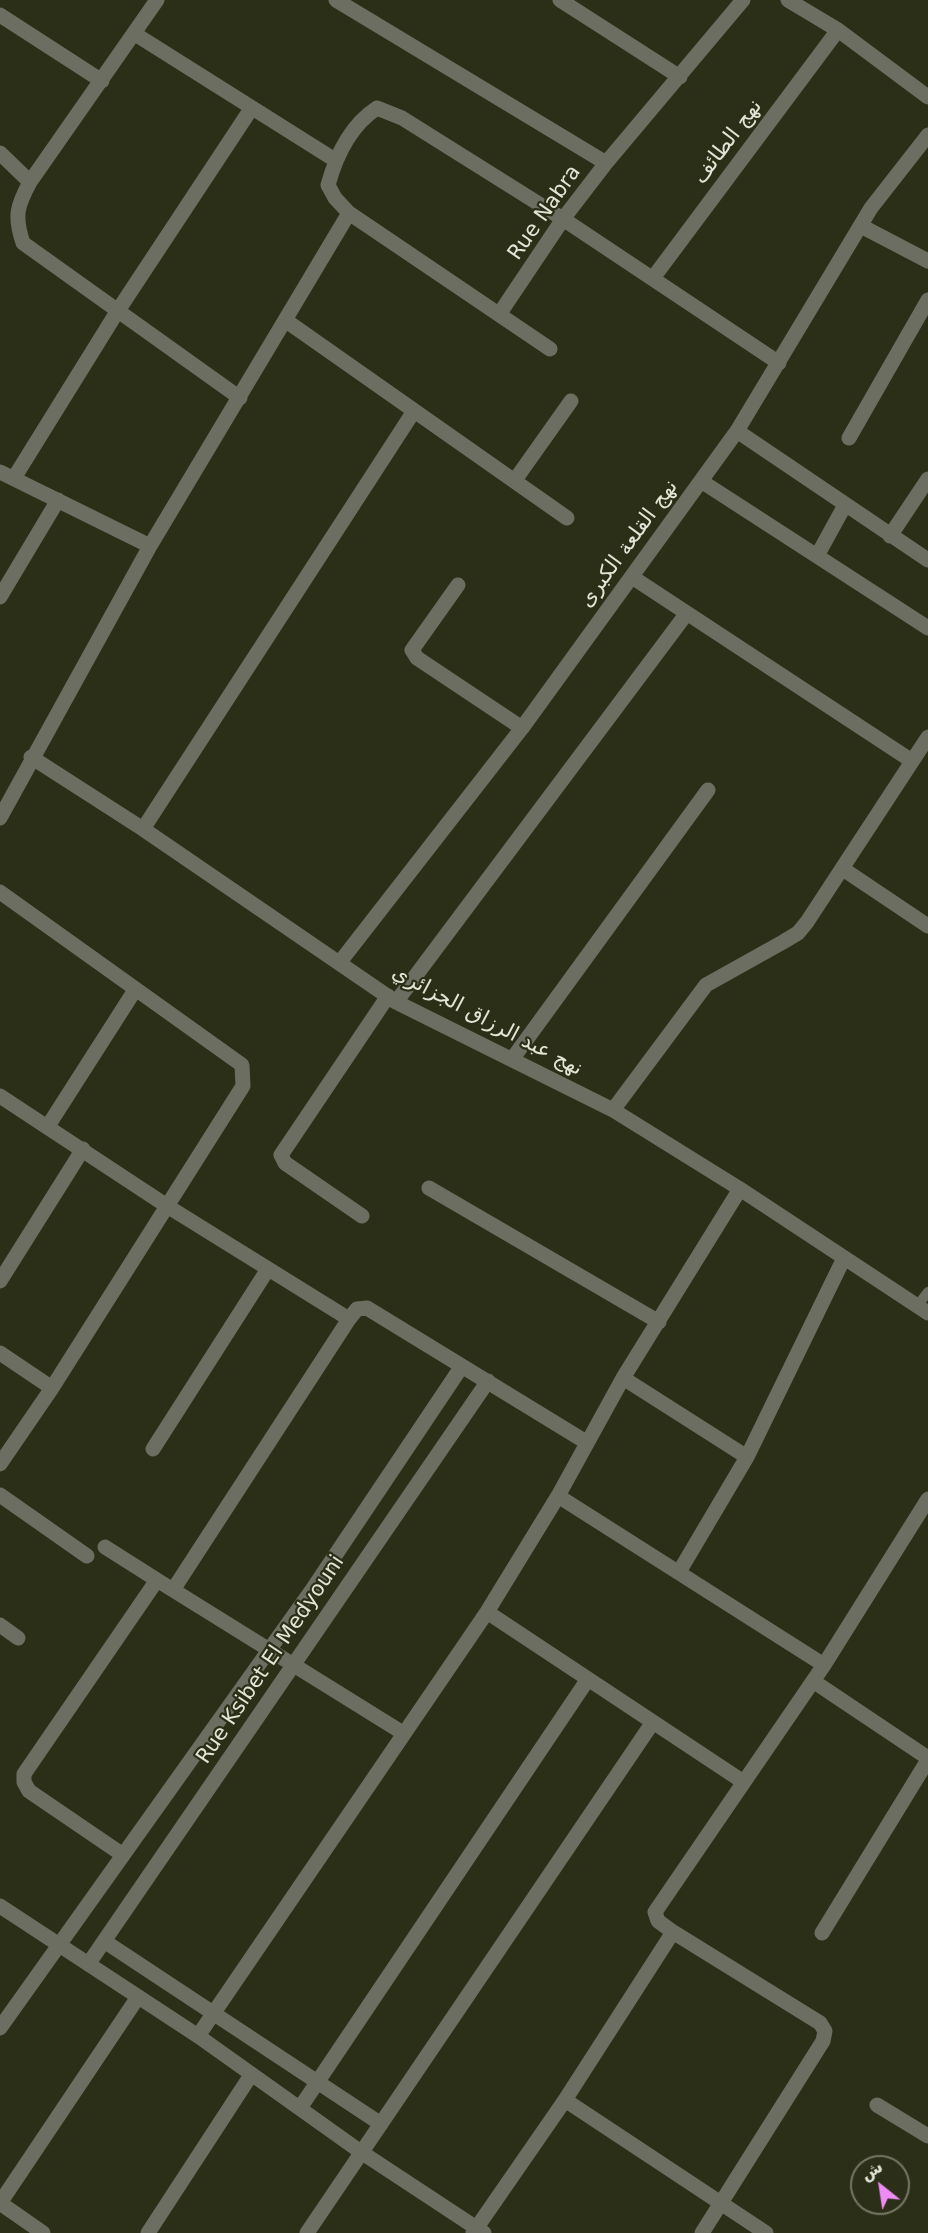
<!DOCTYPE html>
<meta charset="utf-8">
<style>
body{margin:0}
#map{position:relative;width:928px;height:2233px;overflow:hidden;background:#2c2f17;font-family:"DejaVu Sans","Noto Sans Arabic",sans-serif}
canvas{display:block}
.north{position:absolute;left:850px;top:2155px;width:60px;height:60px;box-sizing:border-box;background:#2c2f17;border:2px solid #757864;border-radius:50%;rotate:330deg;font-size:16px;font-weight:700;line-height:24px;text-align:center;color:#e3e6d7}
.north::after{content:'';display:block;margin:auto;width:21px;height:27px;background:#ef8bf7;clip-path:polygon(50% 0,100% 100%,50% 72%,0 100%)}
</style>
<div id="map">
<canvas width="928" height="2233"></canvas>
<div class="north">ش</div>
</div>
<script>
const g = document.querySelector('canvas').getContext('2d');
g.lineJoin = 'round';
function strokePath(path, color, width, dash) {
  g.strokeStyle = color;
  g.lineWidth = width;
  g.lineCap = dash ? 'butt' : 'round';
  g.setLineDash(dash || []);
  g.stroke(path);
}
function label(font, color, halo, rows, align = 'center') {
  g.font = font + ' "DejaVu Sans","Noto Sans Arabic",sans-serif';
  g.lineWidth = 4.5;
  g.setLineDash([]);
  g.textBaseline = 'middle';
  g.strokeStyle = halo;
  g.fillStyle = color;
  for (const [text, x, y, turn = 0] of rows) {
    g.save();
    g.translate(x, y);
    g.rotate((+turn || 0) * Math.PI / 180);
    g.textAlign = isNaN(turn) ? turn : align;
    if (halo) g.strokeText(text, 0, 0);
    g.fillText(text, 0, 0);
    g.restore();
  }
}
strokePath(new Path2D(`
 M917 1306 928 1292`), '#6c6e62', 10);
strokePath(new Path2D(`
 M157 0 30 182C17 206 14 216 23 243L240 398
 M336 0 606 163
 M560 0 680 77
 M788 0 838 30 928 97
 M0 15 102 81
 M135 34 335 160
 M0 153 30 182
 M861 226 928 261
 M653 278 838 30
 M500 313 563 219 606 163 743 0
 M285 320 567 518
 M550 349 349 213 335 198 328 185C336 156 351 125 377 108L402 118 563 219 779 363
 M737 431 928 560
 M849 438 928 300
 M0 472 150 546
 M14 478 117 312 251 109
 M515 480 571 401
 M701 481 928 628
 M890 536 928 479
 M817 556 845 505
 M632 577 912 761
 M458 585 412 650 417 658 522 728
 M0 597 58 500
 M31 757 143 829 396 1002 613 1110 740 1189 928 1313
 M0 818 150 546 349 213
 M143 829 414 411
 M843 869 928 926
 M0 892 242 1065 243 1086 52 1388 0 1464
 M340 962 522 728 737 431 871 208 928 135
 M396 1002 687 613
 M513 1058 708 790
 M0 1096 167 1206 349 1319 357 1309 367 1308 586 1442
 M613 1110 706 985 783 942 798 933 807 922 928 737
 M48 1126 135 990
 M429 1188 659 1322
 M362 1216 285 1163 281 1155 388 996
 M0 1281 83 1149
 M349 1319 173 1590 403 1733
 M0 1353 52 1388
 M623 1378 747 1457
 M153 1449 268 1269
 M0 1495 87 1556
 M558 1496 824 1665
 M105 1547 157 1580
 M679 1572 747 1457 844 1258
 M487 1612 742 1781
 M0 1625 18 1638
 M813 1681 928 1758
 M123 1855 29 1791 24 1782V1774L157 1580 173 1590
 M0 1906 198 2036 361 2152 484 2233
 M673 1932 820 2023 825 2031 823 2041 702 2233
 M822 1933 928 1760
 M104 1941 381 2124
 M89 1963 488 1381
 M0 2028 314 1587 462 1366
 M198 2036 487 1612 558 1496 623 1378 740 1189
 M565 2100 766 2233
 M877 2105 928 2136
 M300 2108 588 1679
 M0 2203 138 1997
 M0 2203 43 2233
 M148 2233 251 2075
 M307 2233 653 1722
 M473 2233 565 2100 673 1932 658 1921 655 1912 824 1665 928 1499`), '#6c6e62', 15);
label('21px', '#e3e6d7', '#2c2f17', [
 ["نهج الطائف",728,142,-53],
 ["Rue Nabra",545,213,-55],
 ["نهج القلعة الكبرى",629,544,-54],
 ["نهج عبد الرزاق الجزائري",487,1021,28],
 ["Rue Ksibet El Medyouni",271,1660,-56]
]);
</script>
